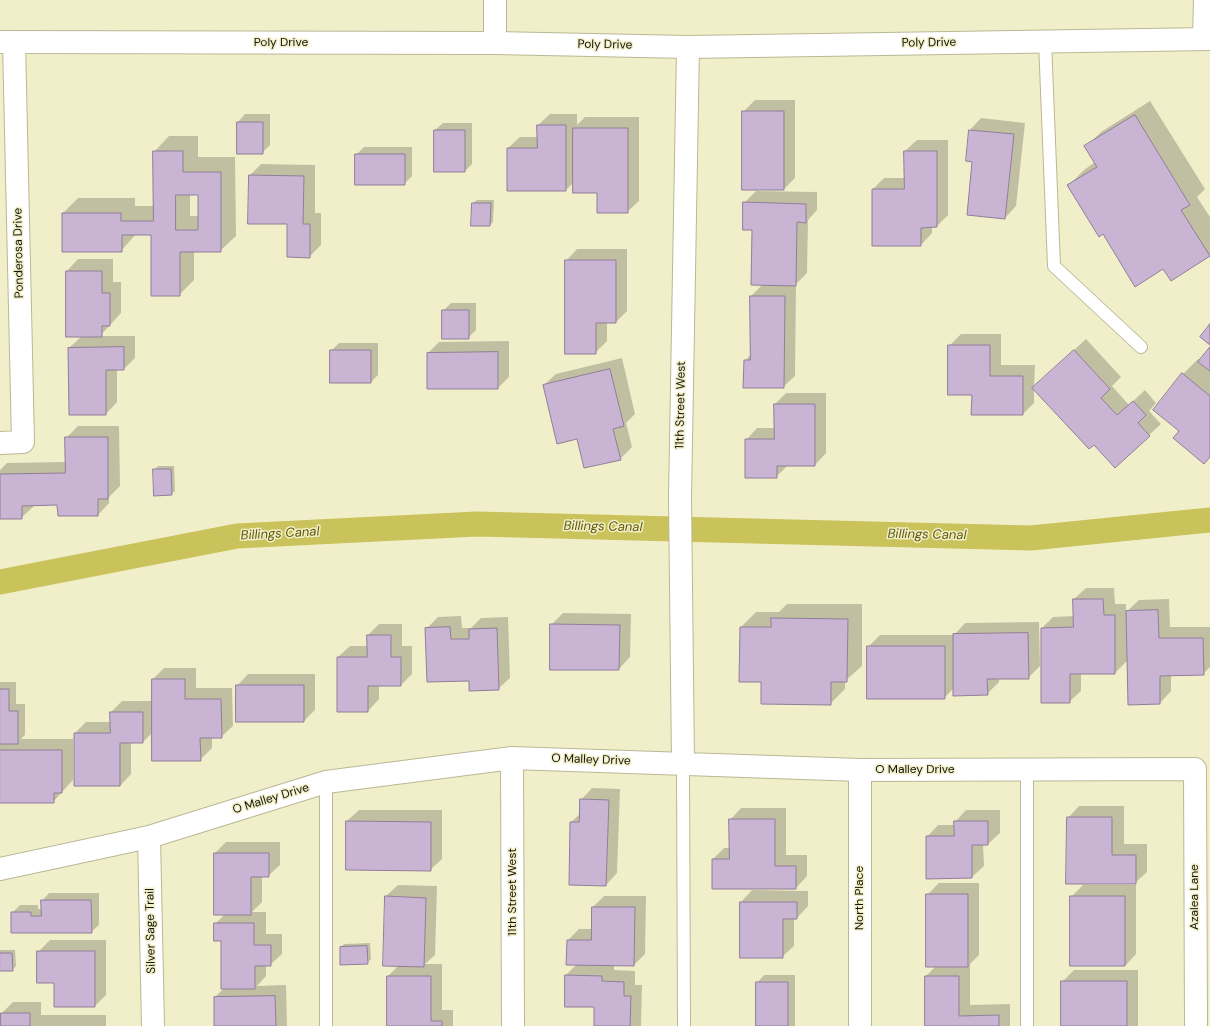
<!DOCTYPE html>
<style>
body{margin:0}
canvas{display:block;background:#f1efca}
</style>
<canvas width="1210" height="1026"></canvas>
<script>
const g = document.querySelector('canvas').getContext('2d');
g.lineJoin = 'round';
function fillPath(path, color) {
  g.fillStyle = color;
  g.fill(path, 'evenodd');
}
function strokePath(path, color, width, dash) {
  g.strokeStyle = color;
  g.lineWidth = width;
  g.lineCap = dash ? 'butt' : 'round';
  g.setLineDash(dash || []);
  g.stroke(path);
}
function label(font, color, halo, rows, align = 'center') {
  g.font = font + ' "DM Sans",sans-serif';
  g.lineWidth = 3;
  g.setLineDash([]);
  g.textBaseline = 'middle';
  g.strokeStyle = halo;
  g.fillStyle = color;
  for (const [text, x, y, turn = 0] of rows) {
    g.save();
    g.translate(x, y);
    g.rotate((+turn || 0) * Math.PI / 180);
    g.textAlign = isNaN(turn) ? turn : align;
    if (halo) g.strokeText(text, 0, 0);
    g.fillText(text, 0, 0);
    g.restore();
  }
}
fillPath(new Path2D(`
 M755 100H795V178L784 189 743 112Z
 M1150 101 1205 189 1197 197 1210 217V256L1171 280 1164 268 1103 233 1069 185 1084 170 1095 162 1086 147 1101 132Z
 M245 114H270V145L262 153 238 122Z
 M550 114H577V125L585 117H639V201L627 212 598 192 574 182 566 190 508 148 520 137H538V125Z
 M981 118 1025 123 1016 206 1005 218 973 161 967 160 970 130Z
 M443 123H472V164L465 171 435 130Z
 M169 136H198V157H235L236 236 220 251H194V280L179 295 152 234H136L121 251 63 213 78 198H135V206H154V152ZM190 194H199V216H190Z
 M917 140H948V215L937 226H932V233L921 245 873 189 884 178H905V151Z
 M364 147H412V176L404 184 356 155Z
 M261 164 315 165V213H321V245L309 257 288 223 250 175Z
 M756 191 817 192V210L808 220 807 273 796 284 795 376 783 387 745 361 751 354V296L763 284 753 229 744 203Z
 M477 200H494L493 222 490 225 473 203Z
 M577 249H627V311L616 322H607V341L595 353 566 261Z
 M78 259H113V282H121V313L100 336H135V358L124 369H117V402L106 414 69 348 82 336H67V271Z
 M451 303H476V330L468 338 443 311Z
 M961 334H1001V365H1035L1034 387 1086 339 1121 377 1112 386 1129 405 1145 390 1156 403 1149 411 1161 424 1149 435 1094 443 1034 388V403L1023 414 973 394 950 345Z
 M509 341V377L498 388 428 353 439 342Z
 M339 343H378V375L371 382 332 350Z
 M1210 348V457L1180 431 1183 374 1198 359 1200 360Z
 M622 358 635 414 626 423 632 447 620 459 578 438 544 385 556 374Z
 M786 393H826V453L815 465H788L776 477 746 440 757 428H775V404Z
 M78 426H119L120 486 109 497V503L98 515 58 504 33 505V507L21 518H0V470L7 463 66 462V438Z
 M158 466H174L175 491 171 494 154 470Z
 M1086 588H1114L1115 604H1126V612L1139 600 1169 599 1170 627H1210V667L1203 674 1171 675V691L1160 703 1128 660 1115 673H1081V691L1069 702 1042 628 1053 617 1074 616V599Z
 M787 604H862V666L845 681V689L830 704 762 681 741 627 756 612H779Z
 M563 613 631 614 630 657 619 669 551 625Z
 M461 616 462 628H471L481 618 508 617 510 678 498 689 470 680 426 629 438 617Z
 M1039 622 1040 666 1028 678H999V682L987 694 954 688 944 698 868 647 880 635H954L965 623Z
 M379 624H402V646H412V674L401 685H379V699L368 711 338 657 350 646H368V635Z
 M164 668H196V688H232L233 726 221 737H212V748L200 760 153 732 143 742H131V774L120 786 75 733 86 722H111V712L122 701H153V679Z
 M248 674H315V710L304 721 237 686Z
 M0 682H16V704H25V735L21 739H73V780L53 802H0Z
 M592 788 620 789 617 873 606 885 570 884 571 822 581 813V800Z
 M1079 806H1124V844H1147V872L1135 883 1068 818Z
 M741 808H786V855H807V876L796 888H713V859L724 848H730V820Z
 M359 810H442V859L430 870 347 821Z
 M966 810H1000V833L988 844H983L984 866 972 877 927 878V837L938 825H955V822Z
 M226 842H280V865L268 876H262V902L252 912H266V934H282V954L270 965H266V976L257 986 286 985 287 1026H215V997L224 988 222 940 215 924 225 914 215 853Z
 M939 883H979V955L970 964V1005L1010 1004V1026H926V976L936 966 927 895Z
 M398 885 437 886 435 955 425 964H442V1010H453V1026H388V976L398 966 386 896Z
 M1083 885H1136V954L1125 966 1071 897Z
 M752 890 808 891V906L797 918H794V946L782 957H741V902Z
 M49 893H99V925L91 932 12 913 20 905H38V909H42V901Z
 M604 896H646L645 954 634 965H614V970L635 971V985H642L641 1026H595V1006L566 975 577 964 568 940 579 929H593V907Z
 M50 940H106V995L95 1006 55 982 38 952Z
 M370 943 371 959 367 963 341 947 344 944Z
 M0 950H15L16 966 12 970H0Z
 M1074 970H1138V1026H1062V982Z
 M764 975H795V1026H757V983Z
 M13 1002H41V1015H106V1026H2V1013Z`), '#0003');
strokePath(new Path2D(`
 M0 582 237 536 477 524 1031 538 1210 520`), '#cac35b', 25);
const building = new Path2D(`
 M742 111H784V190H742Z
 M1135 115 1190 205 1181 210 1210 256 1171 281 1163 269 1135 287 1103 234 1099 237 1067 185 1097 167 1084 146Z
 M237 122H263V154H237Z
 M537 125H566V191H507V148H537Z
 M573 128H628V213H597V193H573Z
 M434 130H465V172H434Z
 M969 130 1014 134 1005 219 967 215 972 162 966 161Z
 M153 151H183V172H221V252H180V296H151V235H122V252H62V213H121V221H153ZM176 195H198V230H176Z
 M904 151H937V227L921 228V246H872V189H904Z
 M355 154H405V185H355Z
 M249 175 304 176 303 224H310V258L287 257V224H248Z
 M743 202 806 204V223L797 222 796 286 751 285 752 230H743Z
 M472 203H491L490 226H471Z
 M565 260H616V323H596V354H565Z
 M66 271H102V293H110V326H102V337H66Z
 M750 296H785L784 388H743L744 360H750Z
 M442 310H469V339H442Z
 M1210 324V345L1200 337Z
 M948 345H990V376H1023V415H971L972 395H948Z
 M124 347V370H106V415H69L68 348Z
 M1210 347V371L1198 362Z
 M330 350H371V383H330Z
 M1074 350 1110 389 1101 398 1117 415 1133 401 1146 415 1138 423 1150 436 1115 468 1094 445 1089 449 1032 388Z
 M498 352V389H427V353Z
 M610 369 624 426 613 429 621 460 584 468 577 439 557 444 543 385Z
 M1182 373 1210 396V457L1204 464 1173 438 1179 431 1153 410Z
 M774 404H815V466H777V478H745V439H774Z
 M65 437H108V499H98V516H58L57 505 22 506V519H0V474L65 473Z
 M153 469H171L172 495 154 496Z
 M1073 599H1103L1104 615H1115V674H1070V703H1041V628L1073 627Z
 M1158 610 1159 638H1203L1204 675 1160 676V704L1128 705 1126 611Z
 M771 618 848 619 847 682H831V705L761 704V682H739L740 627H771Z
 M550 624 620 625 619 670H550Z
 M450 627 451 639H469V629L497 628 499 690 469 691V681L427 682 425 628Z
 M1028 633 1029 679H987L988 695 953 696V634Z
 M367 635H391V657H401V686H368V712H337V657H367Z
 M867 646H945V699H867Z
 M152 679H185V699H221L222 738H200L201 761H152Z
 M236 685H304V722H236Z
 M0 689H9V711H18V744H0Z
 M110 712H143V743H120V786H74V733H110Z
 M0 750H62V793H54V803H0Z
 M580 799 609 800 606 886 569 885 570 822H579Z
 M1067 817H1112V855H1136V884H1066Z
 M729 819H775V866H796V889H712V859H729Z
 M346 821 431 822V871L346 870Z
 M954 821H988V845H972V878L926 879V836H954Z
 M214 853H269V877H251V915H214Z
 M926 894H968V967H926Z
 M385 896 426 898 424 967 383 966Z
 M1070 896H1125V966H1070Z
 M41 900H91L92 933H11V912H31V916H41Z
 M740 902H797V919H783V958H740Z
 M592 907H635L634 966 566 965 567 940H591Z
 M214 923H254V945H271V966H255V989H221V941H214Z
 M367 946 368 964 340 965V947Z
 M37 951H95V1007H54V983H37Z
 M0 953H12L13 971H0Z
 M565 975 602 976V981L624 982V996H631L630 1026H594V1007H565Z
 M387 976H431V1021H442V1026H387Z
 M925 976H959V1016L999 1015V1026H925Z
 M1061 981H1127V1026H1061Z
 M756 982H788V1026H756Z
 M275 996 276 1026H214V997Z
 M1 1013H30V1026H1Z`);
fillPath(building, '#c9b4d3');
strokePath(building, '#917d99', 1);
const service = new Path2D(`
 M1045 41 1054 266 1141 347
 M683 763 684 1026
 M1027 770V1026
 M326 782V1026`);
const minor = new Path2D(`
 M495 0V43
 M1204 39 1205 0
 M0 443 23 442 14 42
 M512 758 513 1026
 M683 763 680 497 688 47
 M860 770V1026
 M149 837 153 1026
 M0 869 149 837 326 782 512 758 860 770 1195 769 1196 1026`);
const tertiary = new Path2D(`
 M0 42 495 43 688 47 1210 39`);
strokePath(service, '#bab895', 14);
strokePath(minor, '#bab895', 24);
strokePath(tertiary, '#bab895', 24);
strokePath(service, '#fff', 12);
strokePath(minor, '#fff', 22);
strokePath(tertiary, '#fff', 22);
label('12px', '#151407', '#f1efca', [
 ["Poly Drive",281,43],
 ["Poly Drive",929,43,-1],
 ["Poly Drive",605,45,1],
 ["Ponderosa Drive",19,253,-91],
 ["11th Street West",681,405,-89],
 ["O Malley Drive",591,760,2],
 ["O Malley Drive",915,770],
 ["O Malley Drive",271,799,-17],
 ["11th Street West",513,892,-90],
 ["Azalea Lane",1195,897,-90],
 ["North Place",860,898,-90],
 ["Silver Sage Trail",151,931,-91]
]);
label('italic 13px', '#5e5805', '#f1efca', [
 ["Billings Canal",603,527,1],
 ["Billings Canal",280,534,-3],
 ["Billings Canal",927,535,1]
]);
</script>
